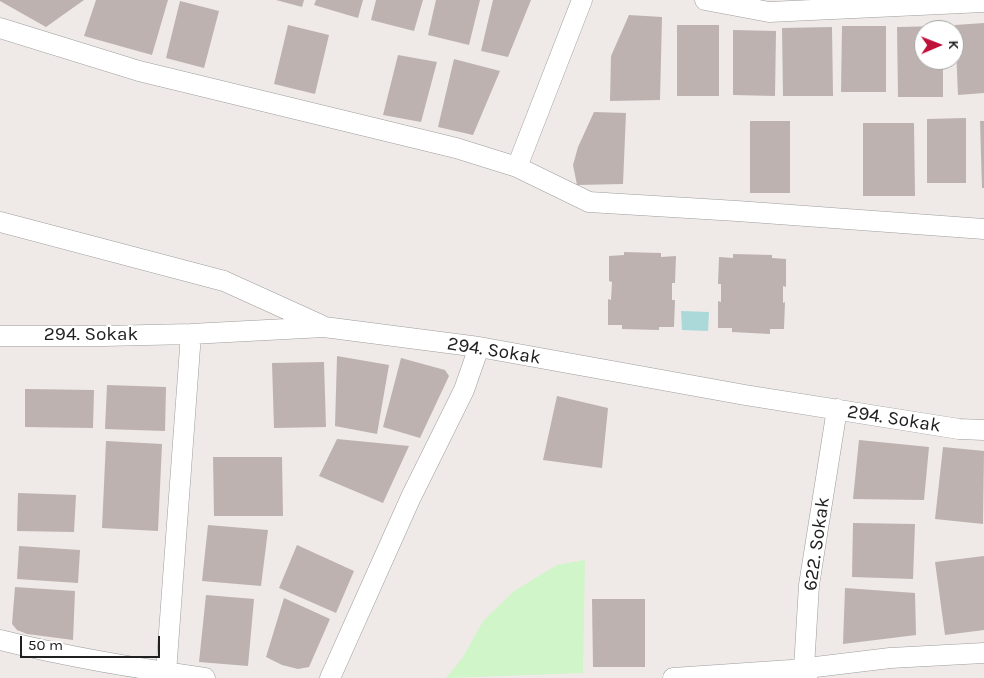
<!DOCTYPE html>
<style>
body{margin:0}
#map{position:relative;width:984px;height:678px;overflow:hidden;background:#efeae7;font-family:Karla,sans-serif}
canvas{display:block}
.north{position:absolute;left:914px;top:20px;width:50px;height:50px;box-sizing:border-box;background:#fff;border:1px solid #a6a6a6;border-radius:50%;rotate:89deg;font-size:14px;font-weight:700;line-height:20px;text-align:center;color:#202020}
.north::after{content:'';display:block;margin:auto;width:18px;height:22px;background:#bf1039;clip-path:polygon(50% 0,100% 100%,50% 72%,0 100%)}
.scale{position:absolute;left:20px;top:636px;width:140px;height:22px;box-sizing:border-box;border:2px solid #202020;border-top:0;padding-left:6px;font-size:15px;line-height:18px;white-space:nowrap;color:#202020;-webkit-text-stroke:4px #fff;paint-order:stroke}
</style>
<div id="map">
<canvas width="984" height="678"></canvas>
<div class="north">K</div>
<div class="scale">50 m</div>
</div>
<script>
const g = document.querySelector('canvas').getContext('2d');
g.lineJoin = 'round';
function fillPath(path, color) {
  g.fillStyle = color;
  g.fill(path, 'evenodd');
}
function strokePath(path, color, width, dash) {
  g.strokeStyle = color;
  g.lineWidth = width;
  g.lineCap = dash ? 'butt' : 'round';
  g.setLineDash(dash || []);
  g.stroke(path);
}
function label(font, color, halo, rows, align = 'center') {
  g.font = font + ' Karla,sans-serif';
  g.lineWidth = 4.5;
  g.setLineDash([]);
  g.textBaseline = 'middle';
  g.strokeStyle = halo;
  g.fillStyle = color;
  for (const [text, x, y, turn = 0] of rows) {
    g.save();
    g.translate(x, y);
    g.rotate((+turn || 0) * Math.PI / 180);
    g.textAlign = isNaN(turn) ? turn : align;
    if (halo) g.strokeText(text, 0, 0);
    g.fillText(text, 0, 0);
    g.restore();
  }
}
fillPath(new Path2D(`
 M585 560 583 673 446 678 463 657 483 621 514 591 557 565Z`), '#cff5c8');
fillPath(new Path2D(`
 M681 311 709 312 708 331 682 330Z`), '#abd9d9');
fillPath(new Path2D(`
 M0 0H84L46 27 0 1Z
 M96 0H168L152 55 84 36Z
 M276 0H304L302 7Z
 M316 0H363L358 18 314 5Z
 M376 0H423L414 31 371 20Z
 M436 0H480L469 45 428 35Z
 M493 0H531L508 57 481 51Z
 M180 1 219 11 204 68 166 58Z
 M629 15 662 17 660 100 610 101 611 56Z
 M984 23V93L958 95 955 25Z
 M288 25 329 35 315 94 274 84Z
 M677 25H719V96H677Z
 M842 26H886V92H841Z
 M943 26V30H924V60H943V97H898L897 27Z
 M832 27 833 96H783L782 28Z
 M733 30 776 31 775 96 733 95Z
 M398 55 437 62 421 122 383 115Z
 M454 59 500 71 473 135 438 127Z
 M594 112 626 113 623 184 577 185 573 165 578 147Z
 M966 118V183H927V119Z
 M750 121H790V193H750Z
 M980 121H984V188H982Z
 M863 123H914L915 196H863Z
 M624 252 661 253V257L676 256 675 283H672V300H675L674 327H659V330L622 329V325H608V299L611 300 612 282 609 281V256L624 255Z
 M733 254 772 255V258L786 259V287L783 286V303L785 302 784 329H770V334L732 332V328H718V301L721 302V284H718L719 257 733 258Z
 M337 356 389 365 377 434 335 426Z
 M401 358 445 370 449 376 420 438 383 427Z
 M324 362 326 427 274 428 272 363Z
 M107 385 166 387 165 431 105 429Z
 M25 389 94 390 93 428 25 427Z
 M557 396 608 408 602 468 543 460Z
 M337 439 409 446 383 503 319 476Z
 M859 440 929 447 924 500 853 499Z
 M106 441 162 444 158 531 102 528Z
 M943 447 984 451 983 524 935 519Z
 M213 457H282L283 516H214Z
 M18 493 76 495 74 532 17 531Z
 M853 523 915 524 913 579 852 577Z
 M208 525 268 530 261 586 202 581Z
 M297 545 354 571 336 613 279 588Z
 M19 546 80 550 78 583 17 579Z
 M984 556V630L945 635 935 562Z
 M15 587 75 591 73 640 27 634 17 630 12 624Z
 M845 588 915 593 916 635 843 644Z
 M206 595 254 599 248 666 199 662Z
 M284 598 330 619 309 667 298 669 282 665 266 657Z
 M592 599H645V667H593Z`), '#bdb2b0');
const street = new Path2D(`
 M705 0 769 12 984 2
 M0 28 139 71 456 148 517 167 589 202 737 211 984 229
 M517 167 582 0
 M0 222 224 281 321 325
 M0 336H104L191 334 324 327 479 347 745 395 959 429 984 430
 M0 640C67 657 137 668 205 678
 M166 673 191 334
 M330 678 411 497 464 390 479 347
 M673 678 791 670 890 658 984 653
 M807 678 804 668 809 585 837 409`);
strokePath(street, '#9d9d9d', 21);
strokePath(street, '#fff', 20);
label('19px', '#202020', '#fff', [
 ["294. Sokak",91,335],
 ["294. Sokak",494,351,9],
 ["294. Sokak",894,419,9],
 ["622. Sokak",817,544,-82]
]);
</script>
